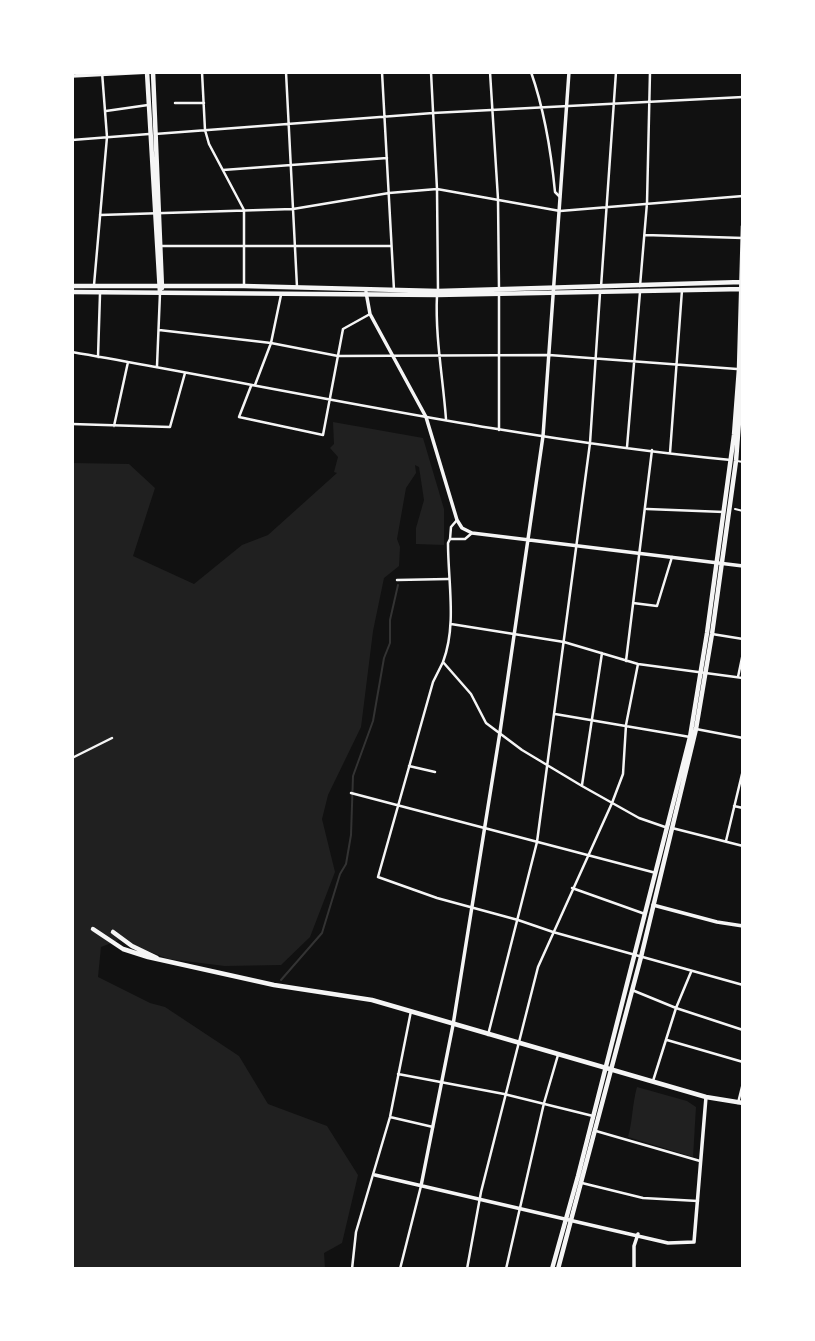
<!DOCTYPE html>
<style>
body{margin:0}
#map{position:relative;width:815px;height:1341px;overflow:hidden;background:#111;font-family:"Crimson Pro",serif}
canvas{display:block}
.frame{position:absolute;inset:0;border:74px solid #fff;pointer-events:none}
</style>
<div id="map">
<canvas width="815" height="1341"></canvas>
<div class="frame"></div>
</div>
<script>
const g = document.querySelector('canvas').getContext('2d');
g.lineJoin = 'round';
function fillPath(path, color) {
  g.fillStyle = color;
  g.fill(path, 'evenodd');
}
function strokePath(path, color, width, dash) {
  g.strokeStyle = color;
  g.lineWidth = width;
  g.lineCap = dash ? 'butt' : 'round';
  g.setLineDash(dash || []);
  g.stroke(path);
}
fillPath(new Path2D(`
 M333 422 423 438 444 509V545L416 544V528L424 500 419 467 415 465 416 473 406 488 397 539 400 547 399 566 384 578 373 631 361 727 328 795 322 819 335 872 310 937 281 965 225 966 169 959 119 940 101 947 98 977 150 1003 165 1007 239 1056 268 1104 327 1126 358 1175 342 1243 324 1253 325 1269H72V463L129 464 155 488 133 556 194 584 242 545 268 535 337 473 334 472 338 457 330 448 334 444Z
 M637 1087 687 1101 696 1107 693 1157 628 1137C633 1119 632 1105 637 1087Z`), '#202020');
strokePath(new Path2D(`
 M281 980 322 933 340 874 346 864 351 835 353 776 373 721 384 658 390 643V620L398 585`), '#333', 2);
strokePath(new Path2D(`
 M737 461 743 462
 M735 509 743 511`), '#f5f5f5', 2);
strokePath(new Path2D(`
 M202 72 205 130 209 144 244 210V286
 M286 72 297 287
 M382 72 394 290
 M431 72 437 189 438 291
 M490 72 498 199 499 290
 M531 72C545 112 551 150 555 192L560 197
 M175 103H204
 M106 111 148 105
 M155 134 433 113 743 97
 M72 140 149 134
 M223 170 387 158
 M100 215 293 209 389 193 437 189 560 211 743 196
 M645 235 743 238
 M160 246H391
 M94 285 107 137 102 72
 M640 286 647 203 650 72
 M601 287 616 72
 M437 295C435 337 443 378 446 419
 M159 330 271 343 338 356 549 355 737 369
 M72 352C291 390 509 439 731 460
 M98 357 100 294
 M157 366 160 293
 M255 385 271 343 281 295
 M251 386 239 417 323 435 343 329 370 314
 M72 424 170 427 185 373
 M114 426 128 362
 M499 430V295
 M627 447 640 292
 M670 453 682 290
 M647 509 724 512
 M472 533 465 539H450L448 543C448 582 457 625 443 662L471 694 486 723 522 750 582 786 639 818 665 827
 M450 539 451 527 457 520
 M397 580 448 579
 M633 603 657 606 672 557
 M451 624 564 642 638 664 743 678
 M712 634 743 639
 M626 661 652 450
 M443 662 433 682 378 877 437 898 518 920 553 932 743 985
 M738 677 743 653
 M555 714 690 737
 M696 729 743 738
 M72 758 112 738
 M409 766 435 772
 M582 785 602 653
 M351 793 656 873
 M734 806 743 808
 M672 828 743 846
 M726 841 743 770
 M572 888 645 914
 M632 990 676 1008 743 1030
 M488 1035 537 842 590 443 600 293
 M667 1040 743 1062
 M398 1074 504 1094 593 1116
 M653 1081 676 1008 691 972
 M738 1103 743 1083
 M390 1117 433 1127
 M596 1131 700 1161
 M582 1183 643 1198 698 1201
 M352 1269 356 1232 390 1117 411 1011
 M400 1269 421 1186
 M467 1269 481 1192 538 967 612 803 623 774 626 725 638 664
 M506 1269 544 1103 558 1055`), '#f5f5f5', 2.5);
strokePath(new Path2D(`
 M72 76 150 72
 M366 292 370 314 426 417 457 520 462 528 472 533 743 566
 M653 905 717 922 743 926
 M375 1175 668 1243 694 1242 706 1097
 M421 1186 453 1025 500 732 543 436 569 72
 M634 1269V1246L638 1234`), '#f5f5f5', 3.5);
strokePath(new Path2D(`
 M93 929 123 949 148 957 274 985 372 1000 706 1097 743 1103
 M113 932 132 946 157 958`), '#f5f5f5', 4.5);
strokePath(new Path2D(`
 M147 72 160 293
 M153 72 162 288`), '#f5f5f5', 4.5);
strokePath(new Path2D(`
 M72 286H244L438 291 742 282
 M72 292 437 295 743 289
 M552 1269 578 1176 690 737 707 633 734 435 739 369 743 226
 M558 1269 641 957 696 729 712 634 736 461 743 368`), '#f5f5f5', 4.5);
</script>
